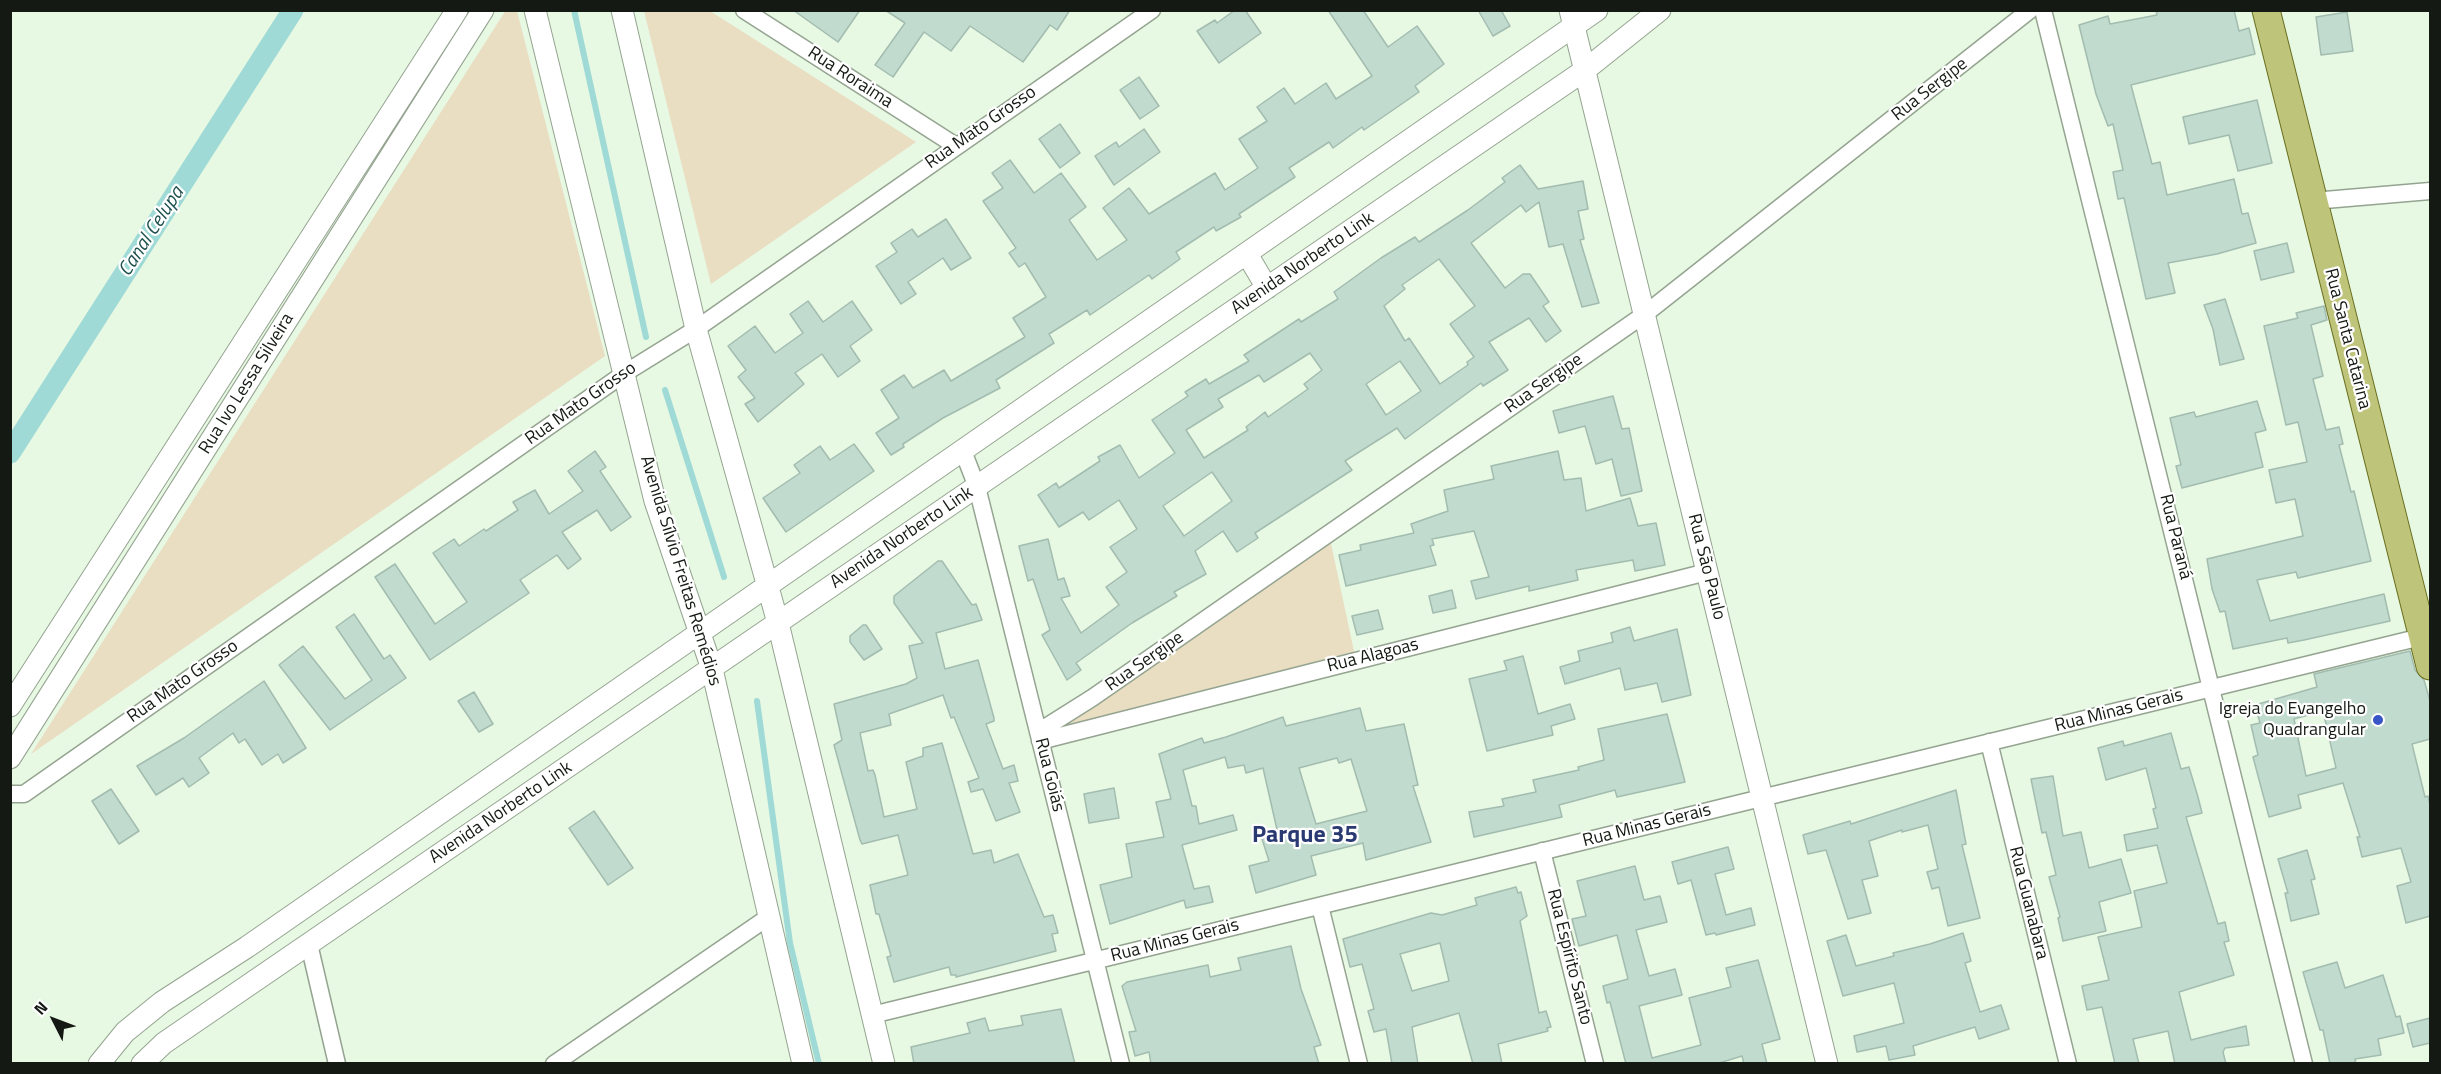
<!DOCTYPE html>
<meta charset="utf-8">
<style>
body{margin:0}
#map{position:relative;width:2441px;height:1074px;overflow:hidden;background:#e7f8e3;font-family:"Titillium Web",sans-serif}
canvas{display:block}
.frame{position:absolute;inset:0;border:12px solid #141a13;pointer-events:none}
.north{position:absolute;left:24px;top:990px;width:60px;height:60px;-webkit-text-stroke:4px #fff;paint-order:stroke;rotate:312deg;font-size:16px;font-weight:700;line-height:24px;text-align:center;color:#141a13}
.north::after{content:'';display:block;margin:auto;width:21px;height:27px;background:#141a13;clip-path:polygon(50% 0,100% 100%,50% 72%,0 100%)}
</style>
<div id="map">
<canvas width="2441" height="1074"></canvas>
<div class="frame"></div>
<div class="north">N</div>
</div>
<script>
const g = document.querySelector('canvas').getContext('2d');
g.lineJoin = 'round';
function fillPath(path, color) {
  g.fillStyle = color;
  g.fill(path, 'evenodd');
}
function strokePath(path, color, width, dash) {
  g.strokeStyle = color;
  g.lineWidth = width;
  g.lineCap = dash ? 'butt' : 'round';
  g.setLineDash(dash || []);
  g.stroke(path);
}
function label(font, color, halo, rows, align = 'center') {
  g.font = font + ' "Titillium Web",sans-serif';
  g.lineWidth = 4.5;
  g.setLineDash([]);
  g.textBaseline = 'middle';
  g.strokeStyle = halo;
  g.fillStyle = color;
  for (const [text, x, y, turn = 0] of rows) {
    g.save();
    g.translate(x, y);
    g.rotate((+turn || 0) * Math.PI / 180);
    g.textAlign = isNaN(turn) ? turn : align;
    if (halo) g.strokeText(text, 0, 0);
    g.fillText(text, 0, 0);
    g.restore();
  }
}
fillPath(new Path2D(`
 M506 10 517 11 605 356 31 754Z
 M644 11H710L916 142 711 284Z
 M1330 539 1355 656 1058 732 1096 702Z`), '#e9ddc2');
strokePath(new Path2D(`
 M574 10 646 337
 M665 390 724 577
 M757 701 790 943 819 1064`), '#9fdad6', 6);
strokePath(new Path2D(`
 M10 453 293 10`), '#9fdad6', 21);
const building = new Path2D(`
 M793 10H860L838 42Z
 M885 10H1070L1057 30 1050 25 1023 62 970 26 951 51 924 32 893 77 875 65 905 23Z
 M1235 10H1245L1261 33 1219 63 1197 31 1215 20 1217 23Z
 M1328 10H1363L1388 47 1417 26 1444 64 1415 86 1419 92 1364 130 1362 127 1333 148 1329 142 1289 168 1295 177 1239 214 1241 217 1216 231 1214 227 1176 252 1180 259 1152 279 1149 275 1090 315 1087 310 1049 334 1054 343 996 380 1000 388 943 418 903 444 904 447 891 455 876 433 899 418 881 390 904 375 913 388 944 370 951 381 1025 337 1013 318 1046 297 1025 263 1019 267 1009 253 1016 248 983 201 1003 188 992 173 1010 160 1034 193 1061 173 1086 207 1069 220 1097 260 1127 240 1103 208 1129 188 1149 214 1215 173 1225 190 1258 168 1239 139 1267 121 1257 107 1284 88 1295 104 1326 83 1336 99 1372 76Z
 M1478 10H1501L1510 26 1493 36Z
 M2156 10H2234L2239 31 2249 28 2255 54 2131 85 2152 164 2160 162 2167 195 2234 179 2242 214 2248 213 2256 243 2217 254 2168 263 2175 293 2146 299 2124 198 2118 199 2113 172 2123 170 2113 124 2108 126 2096 94 2079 25 2108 16 2110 24 2157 15Z
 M2347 12 2353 51 2321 55 2316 17Z
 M1139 77 1159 106 1140 119 1120 90Z
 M2257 100 2272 163 2238 171 2229 135 2189 144 2183 117Z
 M1060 124 1080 153 1060 168 1039 139Z
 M1144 129 1160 152 1114 185 1095 156 1116 142 1119 147Z
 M1520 165 1538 189 1583 181 1588 209 1578 211 1584 239 1580 240 1599 303 1582 307 1563 244 1549 247 1539 202 1526 212 1521 205 1471 243 1505 288 1523 274H1530L1549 302 1543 306 1561 331 1546 342 1529 318 1489 342 1508 370 1483 386 1481 383 1405 439 1397 428 1345 461 1352 470 1255 533 1258 538 1237 552 1223 531 1195 551 1206 574 1174 592 1177 596 1132 623 1076 663 1081 670 1067 680 1042 635 1050 630 1033 579 1028 581 1019 546 1048 539 1058 580 1064 578 1070 596 1061 598 1081 633 1119 605 1106 587 1127 572 1110 547 1137 529 1119 500 1089 520 1083 512 1059 527 1038 495 1056 483 1059 488 1100 461 1098 457 1120 445 1139 478 1175 453 1152 420 1188 396 1185 392 1206 379 1209 384 1249 361 1244 355 1299 319 1301 322 1338 299 1334 292 1381 258 1415 237 1419 242 1468 210 1505 182 1502 178ZM1439 259 1475 306 1450 324 1474 357 1467 362 1468 365 1440 384 1409 338 1405 341 1384 306 1405 289 1402 285ZM1310 353 1322 370 1304 384 1308 389 1268 417 1265 412 1246 427 1248 430 1204 458 1186 430 1223 407 1218 399 1259 375 1264 382ZM1400 361 1421 391 1386 415 1366 384ZM1212 472 1232 501 1184 536 1163 506Z
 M946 219 971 258 951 270 943 258 908 282 916 294 901 304 876 266 897 252 891 243 912 229 918 237Z
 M2287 243 2294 272 2261 280 2254 251Z
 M2225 299 2244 359 2220 365 2213 329 2204 305Z
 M808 301 823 322 852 301 872 330 850 346 860 361 838 377 822 354 795 373 804 384 758 422 745 404 755 398 738 377 746 370 728 346 755 326 775 353 803 333 790 314Z
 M2324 306 2327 320 2311 325 2323 376 2313 379 2326 430 2339 427 2343 444 2339 445 2351 492 2354 491 2371 561 2298 578 2296 572 2257 580 2270 621 2384 594 2390 621 2304 640 2288 643 2287 638 2233 649 2225 611 2220 612 2212 589 2207 559 2303 536 2295 499 2276 503 2269 470 2307 462 2298 422 2286 425 2264 326 2298 318 2296 313Z
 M1613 396 1622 429 1629 428 1642 491 1621 496 1612 459 1596 464 1585 426 1559 433 1553 411Z
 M2257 401 2266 430 2255 433 2263 467 2182 488 2176 466 2181 465 2170 418 2194 412 2196 417Z
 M854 444 874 471 786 532 763 498 800 473 794 465 820 446 830 460Z
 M595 451 606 467 600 471 631 517 611 531 597 510 562 532 581 559 568 569 557 555 520 580 529 593 430 660 375 577 395 564 435 624 467 602 433 553 454 539 459 546 484 529 486 531 518 510 513 502 535 490 549 514 583 491 568 471Z
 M1558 451 1564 480 1581 478 1586 511 1630 498 1638 526 1656 523 1665 565 1635 571 1633 560 1576 570 1578 580 1529 591V586L1476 599 1471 581 1489 577 1474 531 1432 539 1434 545 1430 546 1436 565 1346 586 1339 555 1361 550 1360 545 1414 533 1411 524 1448 511 1444 490 1494 479 1491 466Z
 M938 561H942L972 605 976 604 982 620 936 633 945 669 978 660 994 718V721L986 724 1003 769 1014 765 1018 781 1009 783 1020 812 996 821 983 789 971 792 968 782 979 778 954 717 951 718 943 695 889 714 891 725 860 733 868 771 873 770 875 775 884 817 917 809 906 762 923 756V748L942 743 973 854 991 850 994 863 1018 854 1044 917 1053 915 1058 933 1052 934 1056 951 956 977V975H951L949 967 894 982 887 957 891 956 879 914H876L870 885 908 875 898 835 862 844 860 840 834 745 842 740 834 704 906 684 917 678 909 646 923 643 894 603V596Z
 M1452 590 1456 608 1433 613 1429 596Z
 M1378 610 1383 629 1357 635 1352 616Z
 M354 614 384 659 390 655 406 678 330 730 279 665 303 646 345 699 372 680 336 627Z
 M863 625H866L882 649 864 660 850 642V636Z
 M1630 627 1634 641 1677 629 1691 695 1662 702 1657 683 1625 690 1620 668 1565 684 1560 667 1580 661 1578 651 1613 642 1611 633Z
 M2410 651 2415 670 2424 680 2430 701V739L2412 744 2425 797 2428 796 2430 805V916L2406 923 2397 886 2411 882 2401 848 2362 857 2357 837H2360L2343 783 2298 795 2301 808 2269 817 2253 757 2258 755 2251 725 2260 723 2255 705 2317 687 2314 674ZM2323 711 2336 768 2306 776 2294 719Z
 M1523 656 1538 714 1570 704 1575 719 1551 726 1553 735 1487 751 1469 679 1507 670 1504 661Z
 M264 681 306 748 283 763 278 754 262 765 245 739 239 743 233 733 199 758 209 773 189 787 183 778 156 795 137 766 184 738Z
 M474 692 493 724 479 732 458 701Z
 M1360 708 1366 731 1404 724 1418 785 1413 786 1431 842 1366 860 1363 843 1311 856 1316 875 1256 893 1249 866 1269 861 1262 839 1278 834 1263 768 1246 773 1244 765 1228 768 1225 757 1183 770 1192 806H1196L1199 824 1233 815 1237 830 1182 845 1194 889 1209 886 1213 902 1186 908 1184 900 1110 924 1100 885 1132 877 1126 844 1164 837 1156 802 1171 799 1159 754 1202 738 1204 743 1226 737 1283 717 1286 726ZM1337 758 1339 763 1351 759 1367 811 1316 824 1299 768Z
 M1667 714 1685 782 1617 797 1615 790 1559 805 1562 817 1474 837 1469 812 1504 806 1502 799 1536 792 1533 780 1579 770 1578 767 1604 760 1598 729Z
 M2171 733 2181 769 2189 767 2198 797 2202 813 2186 817 2218 924 2225 922 2229 941 2224 942 2234 975 2179 992 2191 1040 2246 1026 2249 1045 2225 1048 2223 1052 2226 1064H2175L2168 1031 2133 1039 2139 1064H2115L2102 1007 2087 1010 2082 986 2109 980 2098 937 2142 927 2134 891 2167 883 2157 845 2127 851 2124 835 2158 828 2153 809 2156 808 2146 768 2106 780 2098 748 2123 741 2124 746Z
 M2053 776 2063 836 2081 832 2089 868 2121 859 2131 893 2099 902 2106 931 2063 941 2058 918 2060 917 2049 877 2056 875 2046 832 2042 833 2031 779Z
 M1114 788 1119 818 1089 823 1084 794Z
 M111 789 139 831 119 844 92 801Z
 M1956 790 1966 844 1962 845 1980 918 1948 926 1939 887 1932 889 1927 872 1938 869 1928 825 1902 832V830L1869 841 1878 876 1862 880 1871 913 1848 919 1826 850 1808 854 1803 835 1850 821 1851 824Z
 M594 811 633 868 608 885 569 828Z
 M1728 847 1734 869 1715 874 1726 915 1751 908 1755 925 1716 935 1715 933 1706 935 1691 880 1678 884 1672 862Z
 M2307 850 2315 879 2311 880 2319 914 2291 921 2285 893H2288L2278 859Z
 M1635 866 1644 900 1660 896 1667 922 1636 930 1649 976 1675 969 1682 995 1639 1006 1652 1058 1701 1045 1689 998 1731 987 1726 968 1758 960 1780 1039 1762 1044 1767 1064H1744L1742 1056 1716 1064H1626L1610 1002 1607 1003 1603 986 1628 979 1617 935 1579 946 1572 919 1586 916 1577 881Z
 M1516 887 1518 893 1521 892 1527 916 1520 921 1539 1013 1546 1011 1551 1027 1547 1028 1548 1031 1498 1044 1502 1064H1473L1459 1013 1412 1027 1418 1064H1392L1386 1029 1374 1032 1368 1011 1374 1009 1362 964 1350 967 1343 939 1431 913 1442 915 1477 905 1475 898ZM1440 943 1449 981 1412 991 1400 954Z
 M1963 933 1971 961 1965 963 1980 1012 2001 1005 2009 1029 1979 1039 1975 1027 1913 1046 1915 1055 1889 1060 1886 1046 1857 1052 1854 1036 1904 1023 1894 983 1843 996 1827 941 1846 935 1856 966 1894 956 1893 953 1930 944Z
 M1291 946 1301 989 1321 1045 1314 1047 1319 1064H1151L1149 1052 1135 1056 1129 1032 1136 1031 1122 986 1127 982 1208 965 1210 977 1241 970 1238 958Z
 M2337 962 2345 988 2383 975 2396 1017 2400 1016 2404 1033 2378 1039 2381 1055 2355 1059 2356 1064H2330L2323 1030H2320L2303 972Z
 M1061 1009 1075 1064H914L911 1047 970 1033 967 1023 985 1018 989 1031 1023 1025 1021 1016Z
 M2430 1018V1043L2413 1047 2407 1024Z`);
fillPath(building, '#c1dbcf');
strokePath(building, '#a3bcb0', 1.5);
const minor = new Path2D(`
 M744 10 956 146
 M2043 10 2304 1064
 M2313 201 2430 191
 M963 451 977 487 1121 1064
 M1038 732 1092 698 1645 314 2030 10
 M1040 741 1707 572
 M1989 742 2068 1064
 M10 794H24L625 373 696 329 1152 10
 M1542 851 1595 1064
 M1320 906 1359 1064
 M309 944 337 1064
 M872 1015 2421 637
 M554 1064 767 918`);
const tertiary = new Path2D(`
 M535 10 655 501 712 669 803 1064
 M622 10 696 329 778 623 884 1064
 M1570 10 1827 1064
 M1247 254 1267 288
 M10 706 457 10
 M10 758 483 10
 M99 1064 125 1032 162 1002 247 947 1597 10
 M142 1064 164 1043 1585 70 1660 10`);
const primary = new Path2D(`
 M2266 10 2430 666`);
strokePath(minor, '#94a490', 19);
strokePath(tertiary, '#94a490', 23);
strokePath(primary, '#686f1d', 29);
strokePath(minor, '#fff', 16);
strokePath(tertiary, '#fff', 21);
strokePath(primary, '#bfc47b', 27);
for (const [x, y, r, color] of [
 [2378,720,6,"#3954c6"]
]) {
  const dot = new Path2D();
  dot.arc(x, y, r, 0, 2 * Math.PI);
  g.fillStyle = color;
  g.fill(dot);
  strokePath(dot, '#fff', 2);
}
label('18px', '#141a13', '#fff', [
 ["Rua Roraima",850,78,33],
 ["Rua Sergipe",1930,90,-38],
 ["Rua Mato Grosso",981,128,-35],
 ["Avenida Norberto Link",1303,264,-34],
 ["Rua Santa Catarina",2347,339,76],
 ["Rua Ivo Lessa Silveira",247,384,-58],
 ["Rua Sergipe",1544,384,-35],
 ["Rua Mato Grosso",581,404,-35],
 ["Rua Paraná",2175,537,76],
 ["Avenida Norberto Link",902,538,-34],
 ["Rua São Paulo",1706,567,76],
 ["Avenida Sílvio Freitas Remédios",680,571,73],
 ["Rua Alagoas",1373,656,-14],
 ["Rua Sergipe",1145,662,-35],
 ["Rua Mato Grosso",183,682,-35],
 ["Rua Minas Gerais",2119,711,-14],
 ["Rua Goiás",1049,775,76],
 ["Avenida Norberto Link",501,813,-34],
 ["Rua Minas Gerais",1647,826,-14],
 ["Rua Guanabara",2028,903,76],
 ["Rua Minas Gerais",1175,941,-14],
 ["Rua Espírito Santo",1569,957,76]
]);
label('18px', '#141a13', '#fff', [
 ["Igreja do Evangelho",2366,710],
 ["Quadrangular",2366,731]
], 'right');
label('italic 20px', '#1e514f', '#fff', [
 ["Canal Celupa",152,232,-57]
]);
label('bold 24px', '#293972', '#fff', [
 ["Parque 35",1305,836]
]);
</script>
